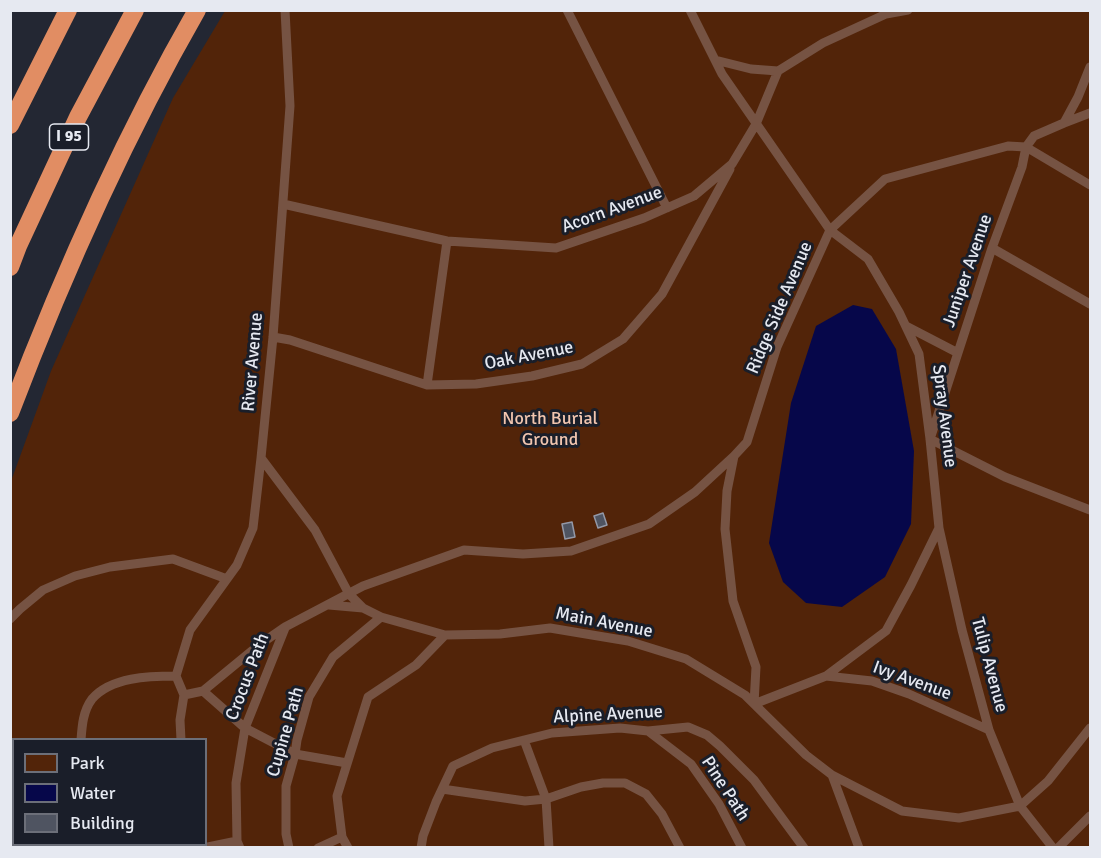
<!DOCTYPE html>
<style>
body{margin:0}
#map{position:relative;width:1101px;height:858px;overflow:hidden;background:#232733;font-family:Signika,sans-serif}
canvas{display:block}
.frame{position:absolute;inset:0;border:12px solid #e6e9f1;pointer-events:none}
.legend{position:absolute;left:12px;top:738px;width:195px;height:108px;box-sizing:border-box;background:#1a1e29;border:2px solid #6c6f79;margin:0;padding:8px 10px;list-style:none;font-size:18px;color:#e6e9f1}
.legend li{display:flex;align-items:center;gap:12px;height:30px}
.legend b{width:30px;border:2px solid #6c6f79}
</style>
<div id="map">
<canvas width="1101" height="858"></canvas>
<div class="frame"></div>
<ul class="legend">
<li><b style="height:16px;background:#522409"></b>Park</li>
<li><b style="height:16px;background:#06074a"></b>Water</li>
<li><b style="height:16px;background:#4f5461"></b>Building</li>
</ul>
</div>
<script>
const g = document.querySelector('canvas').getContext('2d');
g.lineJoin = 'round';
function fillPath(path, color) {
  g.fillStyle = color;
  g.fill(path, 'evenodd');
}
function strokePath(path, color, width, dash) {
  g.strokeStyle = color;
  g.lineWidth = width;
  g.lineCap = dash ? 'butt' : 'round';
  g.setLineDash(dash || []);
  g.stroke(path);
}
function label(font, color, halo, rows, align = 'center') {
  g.font = font + ' Signika,sans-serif';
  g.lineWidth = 6;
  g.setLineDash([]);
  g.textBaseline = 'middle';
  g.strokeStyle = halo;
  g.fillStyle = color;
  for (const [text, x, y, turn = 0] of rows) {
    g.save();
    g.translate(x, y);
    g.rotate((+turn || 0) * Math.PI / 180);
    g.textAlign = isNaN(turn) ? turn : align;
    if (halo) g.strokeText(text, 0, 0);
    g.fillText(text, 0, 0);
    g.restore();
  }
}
fillPath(new Path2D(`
 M225 11H1090V847H11L10 484 51 371 173 98ZM14 740H206V844H14Z`), '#522409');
fillPath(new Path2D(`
 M853 305 872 309 896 349 914 451 911 524 885 577 842 607 806 603 783 582 769 543 791 403 816 326Z`), '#06074a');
const building = new Path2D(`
 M603 513 607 525 598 528 594 516Z
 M572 522 575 537 565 539 562 524Z`);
fillPath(building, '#4f5461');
strokePath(building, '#9398a7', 1.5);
strokePath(new Path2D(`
 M567 10 667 208
 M690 10 722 74 830 230 868 259 899 312 919 354 930 439 939 528 911 585 886 631 826 676
 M715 60 751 69 778 71 823 43 886 14 908 10
 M1064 123 1078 97 1090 67
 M1090 185 1026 147 1022 167 992 248 930 439 1005 477 1090 510
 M283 204 447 241 556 248 644 218 694 196 732 164 756 124 778 71
 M992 248 1090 304
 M906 326 958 353
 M273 337 290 340 427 385 476 384 532 376 582 364 623 339 662 294 730 169
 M427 385 447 241
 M734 456 727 491 725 529 733 601 756 667 754 704 826 676 872 681 909 694 989 730
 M261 458 315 530 349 594 363 608
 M939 528 962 630 989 730 1020 806 1053 848
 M329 605 363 608 381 617 445 635 500 634 550 628 628 641 686 659 745 695 806 755 832 775 859 848
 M10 619 20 609 43 590 75 576 110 567 173 559 227 579
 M203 691 245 728 295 754 347 763
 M184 695 176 676 190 630 237 565 253 528 261 458 273 337 290 106 285 10
 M648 731 691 764 719 804 742 848
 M81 740C82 726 83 711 92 699 111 677 149 676 176 676
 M181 740 180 720 184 695 203 691 259 645 285 627 363 586 464 550 523 554 571 551 649 524 695 492 734 456 747 442 777 347 830 230 885 179 1008 146 1026 147 1034 136 1064 123 1090 113
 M524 740 546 799 549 848
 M832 775 902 811 959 818 1020 806 1048 781 1090 728
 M442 789 525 801 546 799 581 787 603 783H625L646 794 662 814 680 848
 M184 844 186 848
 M63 848 64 844
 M175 848 176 844
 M203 848 237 841
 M240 848 237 841 236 783 245 728 285 628
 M289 848 286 834V786L295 754 297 740 309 697 333 657 381 617
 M318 848 342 837
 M348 848 342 837 337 796 368 697 416 665 445 635
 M421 848 423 836 436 802 453 766 492 748 552 733 620 728 648 731 688 727 707 735 720 746 754 780 804 848
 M1058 848 1090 816`), '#765343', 9);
strokePath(new Path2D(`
 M10 125 68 10
 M10 267 18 246 78 117 135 10
 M10 413C63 274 123 139 197 10`), '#e18d63', 18);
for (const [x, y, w] of [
 [69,137,39]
]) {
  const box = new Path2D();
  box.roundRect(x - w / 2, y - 13, w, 26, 4.5);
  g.fillStyle = '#1a1e29';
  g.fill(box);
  strokePath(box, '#e6e9f1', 1.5);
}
label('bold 16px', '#e6e9f1', null, [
 ["I 95",69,137]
]);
label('18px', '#e6e9f1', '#1a1e29', [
 ["Acorn Avenue",612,210,-20],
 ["Juniper Avenue",968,271,-71],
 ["Ridge Side Avenue",780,308,-67],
 ["Oak Avenue",529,356,-11],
 ["River Avenue",253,362,-85],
 ["Spray Avenue",944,416,83],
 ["Main Avenue",604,623,11],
 ["Tulip Avenue",989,665,75],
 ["Crocus Path",248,677,-69],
 ["Ivy Avenue",912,681,20],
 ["Alpine Avenue",608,715,-3],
 ["Cupine Path",286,732,-74],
 ["Pine Path",725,789,57]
]);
label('18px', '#f1c5af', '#1a1e29', [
 ["North Burial",550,419],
 ["Ground",550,440]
]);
</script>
